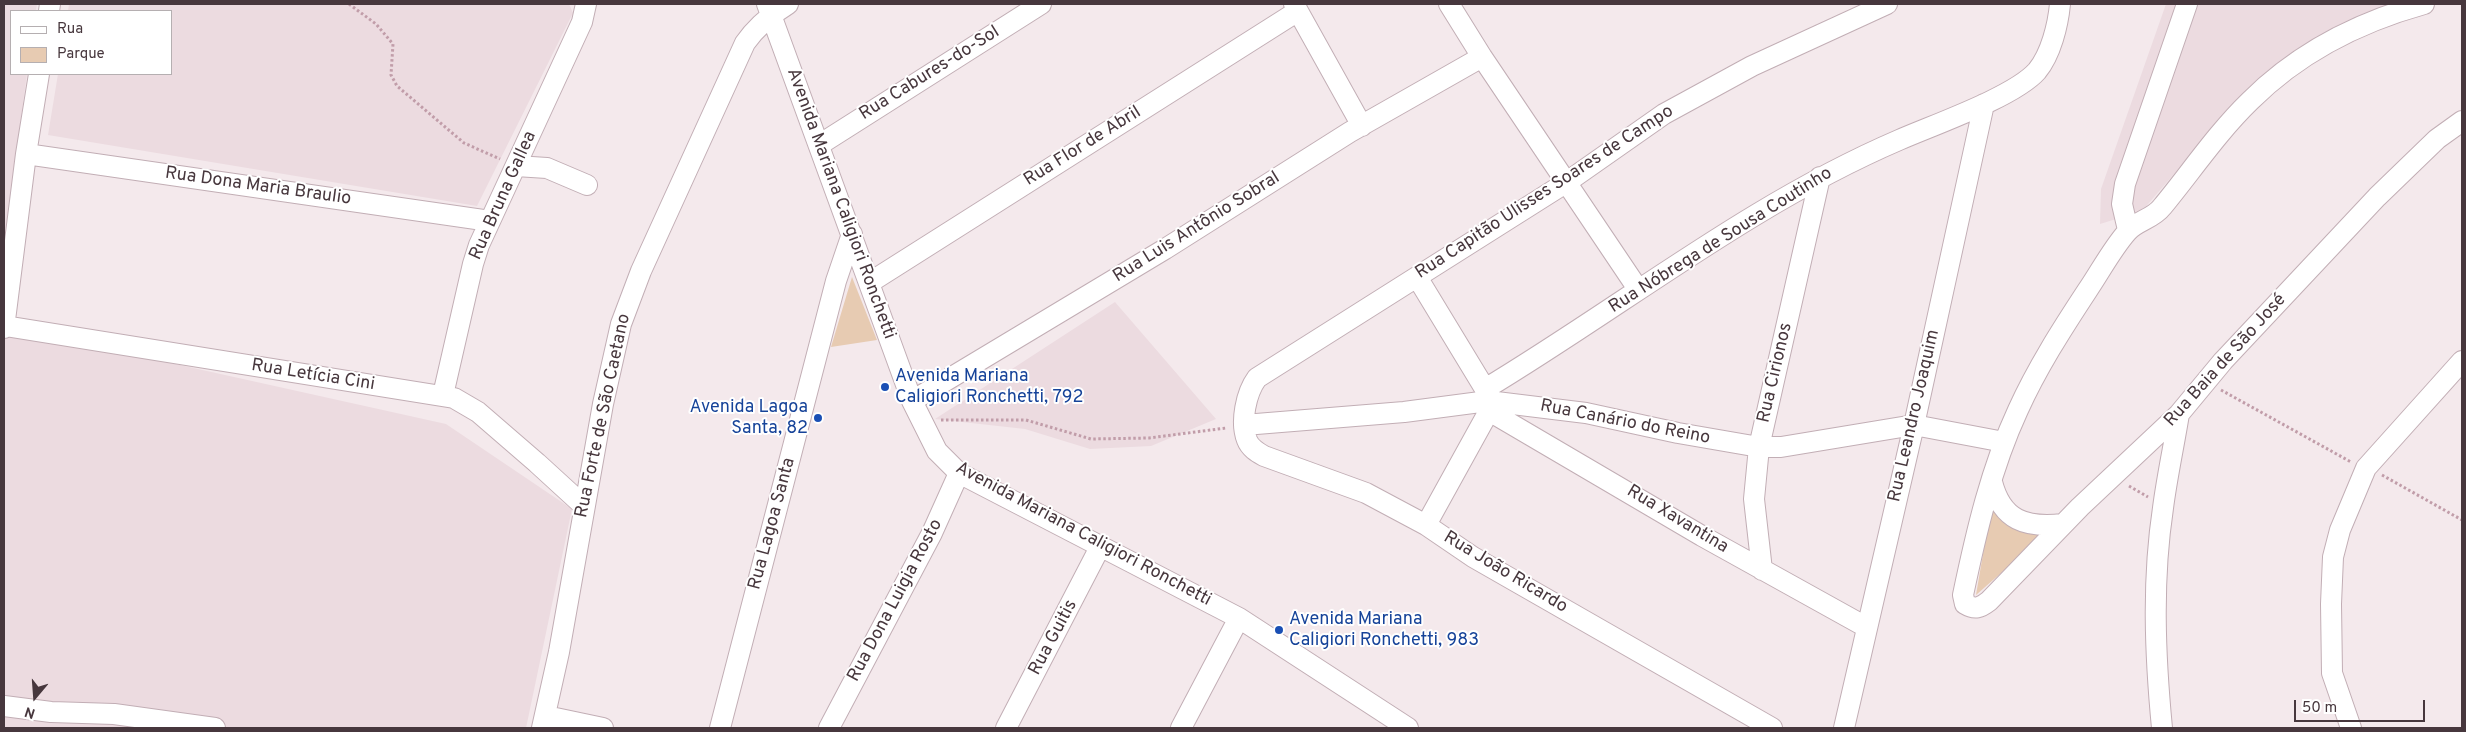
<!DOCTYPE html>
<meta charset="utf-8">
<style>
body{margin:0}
#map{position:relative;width:2466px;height:732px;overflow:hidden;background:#f4e9ec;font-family:Overpass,sans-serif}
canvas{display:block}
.frame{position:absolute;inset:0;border:5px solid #47373d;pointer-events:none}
.legend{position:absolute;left:10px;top:10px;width:162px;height:65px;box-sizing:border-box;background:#fff;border:1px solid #b5afb1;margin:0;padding:6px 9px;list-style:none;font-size:15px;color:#47373d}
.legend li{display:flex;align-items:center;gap:10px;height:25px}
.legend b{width:25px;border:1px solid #b5afb1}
.north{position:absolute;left:10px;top:672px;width:50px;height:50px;-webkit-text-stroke:4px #fff;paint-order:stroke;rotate:198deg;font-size:14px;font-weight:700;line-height:20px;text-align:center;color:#47373d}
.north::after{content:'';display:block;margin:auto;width:18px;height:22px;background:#47373d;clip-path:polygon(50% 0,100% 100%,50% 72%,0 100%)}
.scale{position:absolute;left:2294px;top:700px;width:131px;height:22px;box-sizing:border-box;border:2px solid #47373d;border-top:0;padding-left:6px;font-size:15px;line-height:18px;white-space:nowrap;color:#47373d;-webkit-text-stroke:4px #fff;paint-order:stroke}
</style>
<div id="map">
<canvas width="2466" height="732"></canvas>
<div class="frame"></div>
<ul class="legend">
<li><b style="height:6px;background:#fff"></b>Rua</li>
<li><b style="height:14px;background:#e7cbb2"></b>Parque</li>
</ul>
<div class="north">N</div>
<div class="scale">50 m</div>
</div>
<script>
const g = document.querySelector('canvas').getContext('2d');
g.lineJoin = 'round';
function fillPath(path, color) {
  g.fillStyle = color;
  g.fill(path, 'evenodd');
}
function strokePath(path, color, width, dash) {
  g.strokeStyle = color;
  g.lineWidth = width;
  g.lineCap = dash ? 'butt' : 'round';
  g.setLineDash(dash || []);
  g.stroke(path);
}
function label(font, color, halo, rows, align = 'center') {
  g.font = font + ' Overpass,sans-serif';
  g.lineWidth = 4;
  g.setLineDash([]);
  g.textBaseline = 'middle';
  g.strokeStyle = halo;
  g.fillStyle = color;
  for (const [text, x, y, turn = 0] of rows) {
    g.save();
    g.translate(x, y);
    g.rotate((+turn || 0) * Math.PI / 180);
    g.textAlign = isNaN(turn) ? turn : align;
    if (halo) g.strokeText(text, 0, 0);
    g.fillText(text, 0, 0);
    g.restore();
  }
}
fillPath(new Path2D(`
 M4 4H37L36 11H11V74H27L4 242Z
 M69 4H569L573 13 477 206 48 135 58 74H171V11H68Z
 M2166 4H2412L2349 22 2250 86 2142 211 2100 224 2101 189Z
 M1115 302 1216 419 1151 446 1090 449 1025 429 935 419Z
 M4 326 446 424 572 509 526 728H4Z`), '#ecdbe0');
fillPath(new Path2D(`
 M852 277 877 340 831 347Z
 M1992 501 2050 530 1976 595Z`), '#e7cbb2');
const minor = new Path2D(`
 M767 4 912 401 937 451 959 473 1239 618 1408 728
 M1294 4 1362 126
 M1449 4 1482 57 1638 289
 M2424 4C2359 22 2298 53 2250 101 2217 133 2191 172 2162 207 2153 219 2136 221 2127 232 2112 249 2100 272 2087 291 2062 329 2037 368 2018 410 1991 468 1976 533 1963 595L1965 604C1975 610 1980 608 1989 601L2080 507 2179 414 2223 361 2377 197 2437 139 2462 121
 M49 11 50 4
 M819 145 1041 4
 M26 154 490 221
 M516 166 547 168 587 185
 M2128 230 2122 204 2125 184 2187 4
 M1417 277 1485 389
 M869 283 1298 11
 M5 326 454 398 478 412 537 463 584 506
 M4 328 26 154 39 74
 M443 395 473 264 479 245 582 22 586 4
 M912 401 1165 249 1350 132 1482 57
 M1489 411 1702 536 1866 627
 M1244 425 1404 412 1488 401 1586 413 1678 433 1759 447H1781L1914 425 2004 442
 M1992 482C2002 521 2026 528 2063 524
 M1426 525 1489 411 1485 389C1623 306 1750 204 1899 140 1933 125 2014 97 2037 71 2051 54 2058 25 2060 4
 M1762 570 1754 499 1759 447 1820 177
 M4 706 51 712 114 714 215 728
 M546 716 603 728
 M542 728 559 652 603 404 621 324 641 271 745 43C757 26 770 15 788 4
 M720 728 836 281 852 234
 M829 728 932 533 959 473
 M1006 728 1100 547
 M1181 728 1239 618
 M1772 728 1473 557 1426 525 1366 493 1264 456C1257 452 1250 448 1247 440 1240 422 1246 393 1257 378L1567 182 1664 114 1752 66 1887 4
 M1844 728 1914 425 1984 104
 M2162 728C2155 655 2152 581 2163 508 2167 477 2174 445 2179 414
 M2351 728 2332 673 2331 604 2333 557 2340 530 2366 468 2462 361`);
strokePath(minor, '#c2aeb5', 22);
strokePath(new Path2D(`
 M349 4 376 24 393 44 391 75 397 86 464 143 500 159
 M2221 390 2351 462
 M941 420H1026L1091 439 1149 438 1226 428
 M2382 475 2462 520
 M2129 486 2148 497`), '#c19da9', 3, [2.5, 2.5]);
strokePath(minor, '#fff', 20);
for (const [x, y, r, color] of [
 [885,387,5,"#1a4fb4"],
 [818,418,5,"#1a4fb4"],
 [1279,630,5,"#1a4fb4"]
]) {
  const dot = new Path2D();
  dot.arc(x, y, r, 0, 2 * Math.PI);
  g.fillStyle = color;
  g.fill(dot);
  strokePath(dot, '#fff', 2);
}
label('18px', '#47373d', '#fff', [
 ["Rua Cabures-do-Sol",930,74,-32],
 ["Rua Flor de Abril",1083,147,-32],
 ["Rua Dona Maria Braulio",258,187,8],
 ["Rua Capitão Ulisses Soares de Campo",1545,193,-33],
 ["Rua Bruna Gallea",504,196,-66],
 ["Avenida Mariana Caligiori Ronchetti",840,204,70],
 ["Rua Luis Antônio Sobral",1197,228,-32],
 ["Rua Nóbrega de Sousa Coutinho",1721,241,-32],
 ["Rua Baia de São José",2226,361,-48],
 ["Rua Cirionos",1776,373,-77],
 ["Rua Letícia Cini",313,376,9],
 ["Rua Forte de São Caetano",604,416,-78],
 ["Rua Leandro Joaquim",1915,416,-77],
 ["Rua Canário do Reino",1625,423,11],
 ["Rua Xavantina",1677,520,31],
 ["Rua Lagoa Santa",773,524,-75],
 ["Avenida Mariana Caligiori Ronchetti",1083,535,28],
 ["Rua João Ricardo",1505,573,31],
 ["Rua Dona Luigia Rosto",896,601,-62],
 ["Rua Guitis",1054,638,-62]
]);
label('18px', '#164399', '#fff', [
 ["Avenida Mariana",895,377],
 ["Caligiori Ronchetti, 792",895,398],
 ["Avenida Lagoa",808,408,"right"],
 ["Santa, 82",808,429,"right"],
 ["Avenida Mariana",1289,620],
 ["Caligiori Ronchetti, 983",1289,641]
], 'left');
</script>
